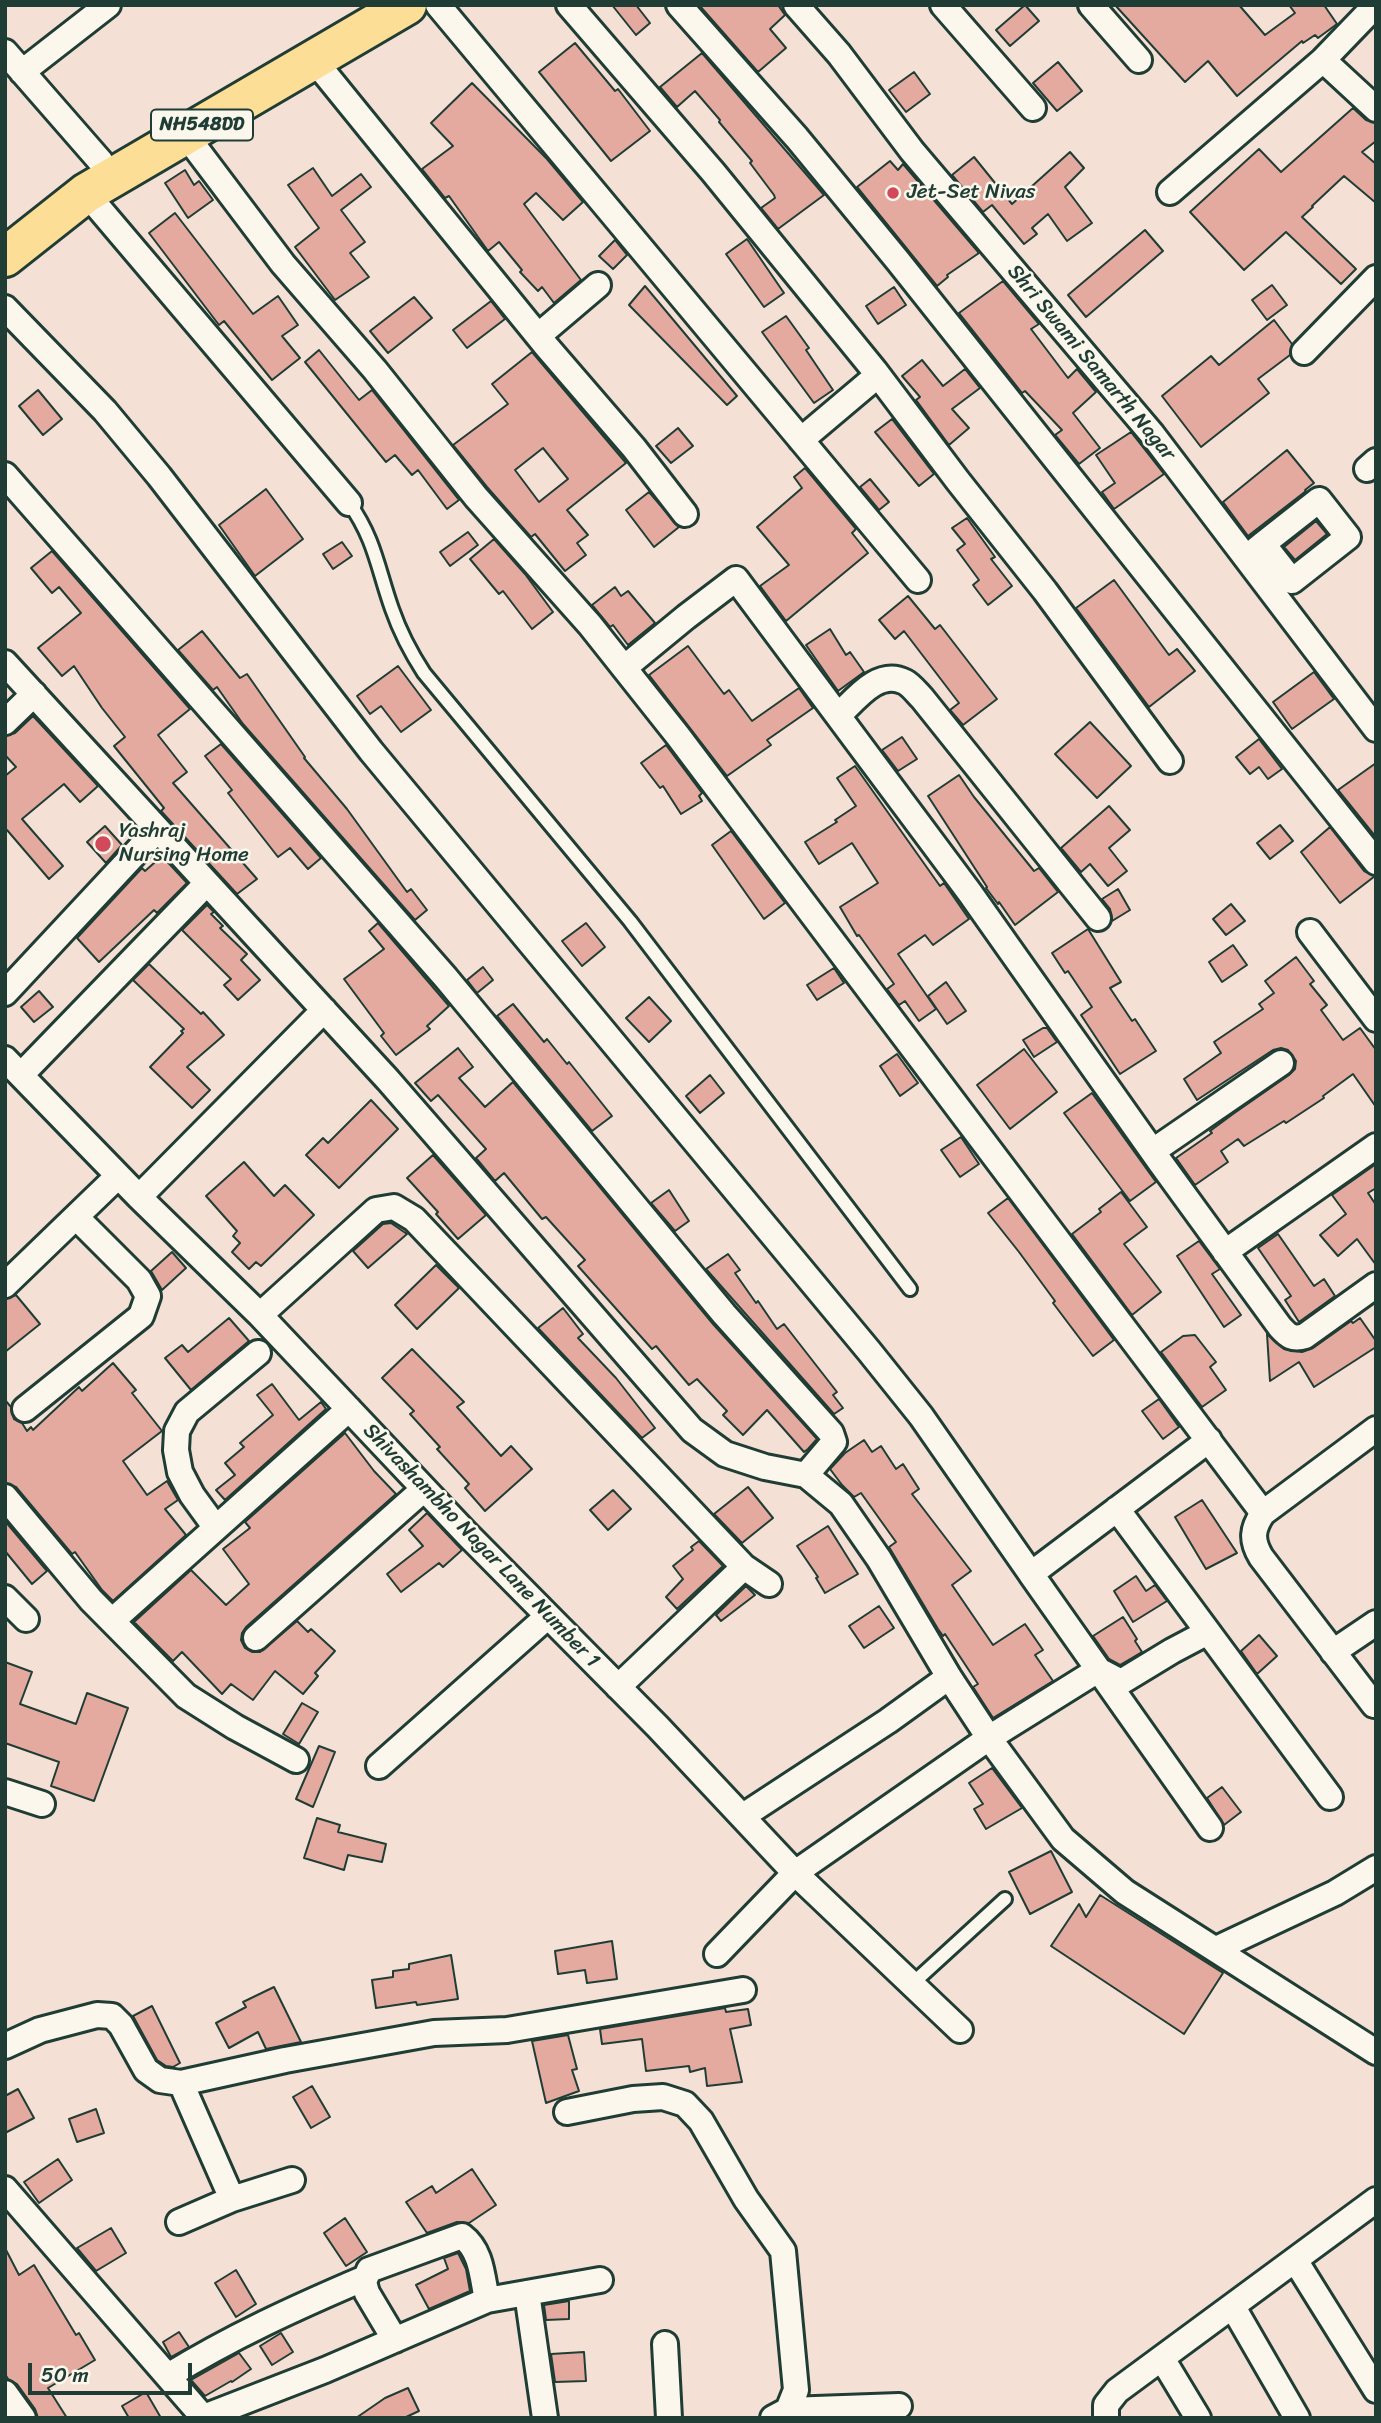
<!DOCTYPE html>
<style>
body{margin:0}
#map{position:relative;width:1381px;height:2423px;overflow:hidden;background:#f4e0d5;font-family:Sriracha,sans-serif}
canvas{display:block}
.frame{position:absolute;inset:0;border:7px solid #1f3d34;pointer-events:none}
.scale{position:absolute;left:28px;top:2363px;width:164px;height:32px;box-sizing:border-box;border:4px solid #1f3d34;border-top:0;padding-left:9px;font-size:21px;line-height:24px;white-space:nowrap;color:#1f3d34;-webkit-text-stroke:5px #fbf7ec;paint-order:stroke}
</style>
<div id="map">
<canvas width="1381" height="2423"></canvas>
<div class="frame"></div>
<div class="scale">50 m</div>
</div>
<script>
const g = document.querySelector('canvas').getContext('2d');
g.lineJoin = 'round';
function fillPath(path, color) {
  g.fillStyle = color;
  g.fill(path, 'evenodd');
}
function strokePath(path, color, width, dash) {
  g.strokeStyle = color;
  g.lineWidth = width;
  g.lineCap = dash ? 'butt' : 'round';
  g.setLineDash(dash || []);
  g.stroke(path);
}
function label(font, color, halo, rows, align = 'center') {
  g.font = font + ' Sriracha,sans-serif';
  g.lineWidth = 5;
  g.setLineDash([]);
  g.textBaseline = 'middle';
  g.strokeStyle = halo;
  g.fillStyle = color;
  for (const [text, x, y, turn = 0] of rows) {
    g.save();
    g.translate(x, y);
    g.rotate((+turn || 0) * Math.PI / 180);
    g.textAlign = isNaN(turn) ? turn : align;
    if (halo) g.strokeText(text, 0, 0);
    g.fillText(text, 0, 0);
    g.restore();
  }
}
const building = new Path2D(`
 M612 5H636L650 23 636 35Z
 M699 5H778L785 15 770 29 786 48 758 72Z
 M1025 5 1039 21 1010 46 996 30Z
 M1115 5H1239L1265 35 1295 13 1289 5H1324L1337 24 1318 38 1315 35 1303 43 1302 41 1237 96 1208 61 1185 82Z
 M575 43 615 91 618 89 650 131 611 161 539 72Z
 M702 53 824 195 778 229 761 208 775 198 774 195 750 163 752 161 719 122 720 120 695 91 677 107 660 87Z
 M1058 62 1082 91 1057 111 1033 83Z
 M914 72 930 94 906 112 889 90Z
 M472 83 547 159 583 202 563 220 536 193 524 204 581 280 554 303 542 287 538 291 520 272 522 270 499 242 488 251 449 196 445 198 422 169 453 146 431 123Z
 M1353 108 1366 120 1376 123V141L1362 152 1376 164V203L1344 176 1312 206 1313 207 1302 217 1356 269 1341 284 1286 232 1244 270 1190 212 1259 149 1281 172Z
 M1070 152 1084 168 1065 187 1092 223 1067 241 1048 214 1032 228 1037 234 1024 244 992 205 983 212 952 175 974 157 1012 204Z
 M890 161 898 170 903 164 979 253 947 275 948 277 937 286 857 187Z
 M313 168 332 196 361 174 371 187 341 210 365 242 350 253 369 277 335 300 295 247 319 228 288 185Z
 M185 170 194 185 199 181 213 200 188 218 165 183Z
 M175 213 253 314 278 296 298 325 282 336 300 358 272 380 224 321 219 325 149 233Z
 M1145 230 1163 251 1086 317 1068 295Z
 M747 239 784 293 764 307 726 254Z
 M615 240 627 255 613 269 599 256Z
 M1003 281 1039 324 1031 329 1068 378 1077 369 1096 392 1073 413 1100 448 1079 464 1055 435 1062 430 1025 391 1022 393 959 313Z
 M1272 285 1287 305 1267 320 1252 300Z
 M645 286 737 396 727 405 629 305Z
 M894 287 906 305 878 324 866 306Z
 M414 297 432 318 388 353 370 331Z
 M491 301 505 319 467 348 453 330Z
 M786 316 809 348 806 350 833 390 814 403 762 332Z
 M1274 320 1292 344 1290 355 1258 379 1269 393 1201 447 1162 396 1211 356 1219 365Z
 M319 350 359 400 372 390 459 500 447 509 418 470 412 475 395 455 386 462 305 362Z
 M532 352 626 463 567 510 588 535 577 543 586 555 565 571 535 534 531 537 487 487 453 445 508 404 492 384ZM543 448 568 479 539 502 515 470Z
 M922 360 943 386 965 369 980 388 952 409 969 428 949 445 916 400 920 397 902 376Z
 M38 390 62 419 43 435 19 406Z
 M892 419 934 474 919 486 875 432Z
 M678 428 693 446 671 463 656 446Z
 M1131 432 1164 474 1114 509 1102 492 1115 483 1096 455Z
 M1287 450 1314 483 1305 490 1306 491 1248 536 1223 502Z
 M805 468 856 529 852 533 868 553 786 621 760 586 789 565 757 527 802 488 794 477Z
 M870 479 889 502 879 510 860 487Z
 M266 489 303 539 255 576 219 525Z
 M649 492 679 527 654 547 626 510Z
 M967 518 995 557 991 559 1012 586 988 605 973 585 979 580 957 550 965 544 952 528Z
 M1316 521 1327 534 1295 560 1284 547Z
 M468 532 478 545 450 566 440 552Z
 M494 539 525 574 553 612 532 629 503 591 499 594 470 559Z
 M342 542 352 556 333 569 323 554Z
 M52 551 190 709 158 735 187 772 173 783 257 879 237 894 161 811 164 808 114 746 125 737 102 708 74 666 62 676 38 648 81 613 59 587 52 593 31 568Z
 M1114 580 1169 655 1177 649 1195 671 1149 707 1076 608Z
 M615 587 621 596 628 591 655 623 628 645 613 625 610 627 592 605Z
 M908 596 935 629 940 625 997 699 963 725 950 710 959 703 904 631 895 639 879 620Z
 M830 629 846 655 850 652 864 672 838 691 806 645Z
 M202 631 240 678 247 674 305 757 304 758 347 809 407 892 411 889 427 910 415 920 243 724 217 687 213 690 178 650Z
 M688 646 724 694 729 690 752 721 799 688 813 708 767 740 771 745 727 776 649 675Z
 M398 666 431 710 401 732 381 706 370 714 357 696Z
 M1314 672 1334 699 1292 729 1273 702Z
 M33 716 98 786 80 802 64 784 22 819 63 866 49 879 7 830 5 832V776L16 767 5 755V736L15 733Z
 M1090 722 1131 766 1097 798 1055 754Z
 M902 737 917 759 898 771 882 750Z
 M1259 739 1282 769 1268 779 1259 767 1250 774 1236 757Z
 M221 744 321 858 308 869 290 848 278 857 228 793 232 790 205 756Z
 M666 745 702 793 699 796 702 801 681 814 663 786 660 788 641 763Z
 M1376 763V835L1375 836 1338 790Z
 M855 766 940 886 944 883 969 919 933 945 925 935 898 954 936 1009 919 1021 905 1001 899 1005 887 989 894 984 859 935 857 936 840 907 878 883 852 843 819 864 805 842 837 822 835 820 856 806 837 778Z
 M959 775 974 797 1034 871 1039 868 1058 892 1015 925 999 902 998 904 986 888 987 887 928 796Z
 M1109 806 1130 830 1109 848 1127 871 1108 886 1090 864 1081 872 1061 848Z
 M1280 825 1293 841 1270 859 1257 843Z
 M105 826 122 845 106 863 87 842Z
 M1330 827 1364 871 1375 876 1340 903 1301 852Z
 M731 831 785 903 764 919 712 845Z
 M162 856 187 883 157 913 154 910 99 962 77 938 142 868 145 871Z
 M1118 889 1130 910 1112 921 1110 909 1102 899Z
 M1231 904 1245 921 1226 935 1213 919Z
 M207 905 214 912 211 914 223 926 220 928 247 954 241 960 260 980 238 1000 224 985 231 979 182 930Z
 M378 923 449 1006 427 1026 430 1029 396 1055 381 1036 384 1033 344 979 384 949 369 931Z
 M586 923 605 947 582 966 562 941Z
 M1088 929 1121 982 1110 988 1132 1021 1135 1019 1156 1051 1120 1074 1081 1015 1092 1007 1068 971 1065 973 1052 953Z
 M1233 945 1247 965 1222 982 1209 962Z
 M1296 957 1314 981 1310 984 1327 1005 1321 1010 1343 1040 1360 1028 1376 1050V1107L1353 1074 1323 1096 1324 1098 1286 1123 1284 1121 1244 1146 1238 1139 1221 1151 1228 1162 1195 1185 1176 1158 1212 1133 1210 1131 1233 1114 1289 1075 1295 1069 1296 1061 1288 1050 1281 1048 1273 1050 1197 1100 1184 1079 1221 1053 1214 1042 1263 1009 1259 1004 1274 993 1265 981Z
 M149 964 201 1014 203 1012 224 1035 187 1067 210 1090 192 1108 150 1067 183 1033 181 1031 184 1029 133 980Z
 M483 967 493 980 477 993 467 980Z
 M834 968 844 983 817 1000 807 985Z
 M946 982 966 1011 947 1024 928 996Z
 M39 991 53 1007 34 1022 21 1007Z
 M649 997 671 1021 649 1042 626 1018Z
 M513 1004 544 1042 547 1039 567 1064 569 1062 612 1116 592 1131 497 1016Z
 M1043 1028H1047L1057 1042 1034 1057 1023 1040Z
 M458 1048 473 1067 459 1078 485 1107 513 1082 713 1324 817 1439 808 1449 804 1452 767 1410 743 1435 723 1415 727 1411 697 1379 689 1385 656 1346 652 1349 578 1266 585 1260 546 1217 542 1219 504 1173 495 1181 476 1158 486 1149 438 1095 431 1101 415 1083Z
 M1024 1049 1057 1092 1010 1129 977 1085Z
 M897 1054 918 1083 900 1096 880 1066Z
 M710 1075 724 1093 700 1113 686 1096Z
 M1092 1093 1156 1182 1130 1201 1064 1113Z
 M371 1100 398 1129 339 1188 306 1155 323 1138 328 1143Z
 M961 1137 979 1164 960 1177 941 1150Z
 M433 1155 486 1215 458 1239 436 1214 438 1212 407 1178Z
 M244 1162 274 1196 285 1185 314 1215 261 1266 256 1262 249 1269 232 1252 240 1243 233 1236 237 1231 206 1196Z
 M1376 1164V1188L1368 1193 1376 1205V1265L1357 1239 1338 1256 1320 1235 1346 1214 1332 1195Z
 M669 1190 689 1221 675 1231 651 1203Z
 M1121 1192 1147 1227 1124 1244 1161 1292 1132 1315 1072 1234 1101 1212 1099 1209Z
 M1008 1198 1114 1340 1093 1356 1053 1303 1055 1301 1019 1252 988 1213Z
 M391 1223 407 1234 368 1268 353 1251 383 1224Z
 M1278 1234 1314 1286 1324 1279 1335 1296 1299 1322 1285 1300 1291 1296 1258 1248Z
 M1199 1241 1220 1269 1212 1274 1241 1315 1224 1327 1177 1256Z
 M172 1252 186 1268 162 1290 151 1271Z
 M728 1254 740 1270 735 1273 756 1303 758 1301 777 1329 784 1324 837 1392 833 1395 843 1408 834 1414 706 1269Z
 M436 1265 459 1288 417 1329 395 1305Z
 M16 1295 40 1324 5 1352V1299Z
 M563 1308 583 1334 578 1338 616 1378 655 1428 642 1438 538 1328Z
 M229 1318 249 1341 191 1390 165 1358 182 1345 188 1352Z
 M1360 1318 1376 1341V1347L1314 1387 1299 1362 1270 1381 1267 1334 1284 1349 1302 1352 1313 1348 1351 1321 1353 1323Z
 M1195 1335 1216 1362 1210 1367 1226 1390 1202 1407 1161 1352 1183 1336Z
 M412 1349 464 1402 457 1407 501 1456 511 1446 532 1469 485 1511 465 1488 469 1484 437 1449 440 1447 410 1414 414 1411 382 1378Z
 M113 1363 136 1390 132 1393 162 1431 123 1461 147 1495 167 1481 178 1500 165 1509 186 1535 113 1601 102 1590 75 1552 72 1554 16 1487 5 1483V1400L11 1407 14 1419 22 1423 27 1431 31 1427 33 1430 79 1387 82 1391Z
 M272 1384 299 1420 321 1402 326 1409 225 1500 216 1490 235 1475 225 1463 244 1447 240 1443 273 1415 257 1395Z
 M1159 1399 1179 1427 1163 1439 1142 1411Z
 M345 1433 374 1471 396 1494 246 1627 242 1633 241 1640 245 1648 252 1652H260L297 1621 308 1632 311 1629 335 1651 315 1673 318 1676 303 1694 275 1671 253 1700 231 1684 222 1694 182 1652 173 1661 134 1622 191 1570 226 1605 249 1584 223 1549 250 1528 245 1522Z
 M864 1440 872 1452 881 1446 896 1469 903 1464 919 1489 912 1494 971 1571 952 1585 993 1645 1025 1624 1043 1650 1035 1655 1053 1681 993 1718 973 1687 978 1684 945 1634 943 1636 938 1629 889 1547 896 1542 861 1493 854 1497 842 1485 830 1469 845 1453Z
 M748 1487 773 1518 742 1543 714 1514Z
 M613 1490 631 1509 608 1530 590 1510Z
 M1202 1500 1237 1553 1206 1569 1175 1517Z
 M427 1513 462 1550 443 1567 439 1563 401 1592 387 1574 423 1546 409 1530Z
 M5 1521 47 1571 32 1584 5 1551Z
 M828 1526 858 1574 825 1593 816 1578 818 1577 797 1546Z
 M699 1541 723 1566 677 1609 666 1597 683 1579 673 1566 693 1550 691 1547Z
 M1136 1576 1146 1591 1155 1585 1167 1601 1133 1622 1114 1591Z
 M746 1586 755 1595 721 1621 716 1615Z
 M879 1606 894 1628 864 1648 849 1626Z
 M1123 1617 1137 1639 1135 1641 1142 1652 1120 1665 1109 1659 1093 1636Z
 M1259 1635 1277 1656 1257 1674 1241 1651Z
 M5 1662 32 1672 20 1704 76 1724 87 1693 128 1708 94 1801 51 1786 59 1762 5 1743Z
 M302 1703 318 1712 299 1744 283 1734Z
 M319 1746 335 1752 313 1807 296 1799Z
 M992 1768 1022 1808 986 1829 974 1809 983 1804 969 1783Z
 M1222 1787 1241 1812 1224 1825 1207 1798Z
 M317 1818 340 1825 338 1832 386 1844 382 1862 348 1855 344 1870 304 1858Z
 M1051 1851 1072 1892 1030 1914 1009 1872Z
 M1100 1895 1223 1973 1184 2034 1051 1946 1079 1904 1086 1917Z
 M612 1941 617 1979 587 1983 585 1970 558 1974 555 1951Z
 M451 1955 458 1999 417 2005 416 2002 376 2008 372 1980 393 1977V1971L409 1969V1964Z
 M274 1987 301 2042 266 2049 258 2032 229 2048 216 2023 246 2007 243 2002Z
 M152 2006 180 2063 173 2067 166 2066 157 2060 133 2016Z
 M725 2008 726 2012 748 2009 751 2025 730 2029 742 2082 707 2086 705 2068 690 2072 689 2066 646 2071 642 2039 602 2044 600 2029Z
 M568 2035 577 2069 572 2070 579 2091 546 2103 532 2041Z
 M312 2086 330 2117 311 2128 293 2097Z
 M18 2089 34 2118 5 2133V2096Z
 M96 2109 104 2133 77 2142 69 2119Z
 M58 2159 72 2180 39 2203 24 2182Z
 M472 2169 496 2205 469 2223 457 2222 427 2233 406 2202 432 2186 436 2193Z
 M345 2218 367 2252 346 2266 324 2233Z
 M111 2228 126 2253 96 2271 77 2248Z
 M5 2248 19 2275 34 2265 76 2335 79 2333 95 2360 48 2388 67 2418H38L35 2409 17 2384 8 2379 5 2374Z
 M458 2253 466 2269 470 2291 429 2309 416 2285 448 2269 444 2258Z
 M236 2270 256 2304 236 2317 215 2283Z
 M569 2301V2319L546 2320 544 2305Z
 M179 2332 189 2347 171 2357 163 2342Z
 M281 2333 293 2352 272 2365 260 2346Z
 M584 2352 586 2381 555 2382 551 2354Z
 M239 2353 251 2369 232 2382 231 2381 205 2396 191 2380Z
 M408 2388 419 2411 404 2418H356L385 2398Z
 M146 2392 161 2418H129L122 2406Z`);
fillPath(building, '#e4aa9f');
strokePath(building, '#1f3d34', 2);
const service = new Path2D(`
 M349 503C375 539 378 570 392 609 400 632 411 653 424 673L630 921 910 1289
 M912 1984 1005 1899`);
const minor = new Path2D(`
 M438 5 918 580
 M569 5 713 172 875 371 958 481 1045 591 1170 761
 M679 5 797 138 898 261 1376 862
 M796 5 839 54 912 151 1152 434 1376 729
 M943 5 1033 108
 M1091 5 1139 60
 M5 52 101 162
 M314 60 547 347 634 448 685 514
 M1323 60 1376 109
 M22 72 108 5
 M185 134 283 264 375 370 476 497 590 625 678 736 1263 1513
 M1170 192 1323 60 1376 5
 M86 193 349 503
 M5 308 105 411 159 476 371 751 869 1351 921 1416 1031 1574 1209 1440
 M538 336 598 285
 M1304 352 1376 278
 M801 440 878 375
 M1367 469 1376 461
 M5 475 446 978 724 1314 831 1433 834 1442 806 1475
 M1247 557 1263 544 1319 500 1348 537 1292 581 1263 544
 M5 663 388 1080 692 1430 725 1454 765 1467 806 1475 841 1504 879 1559 949 1677 989 1738 1063 1839 1125 1892 1376 2052
 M624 668 686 617 736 579 970 893 1160 1162 1280 1327C1288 1336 1293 1340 1305 1336L1376 1285
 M838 716C855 700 878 668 905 682 911 685 917 693 922 698L1098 918
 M5 722 34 694
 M1310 932 1376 1019
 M5 993 157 830
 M5 1059 139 1197 260 1315 466 1533 658 1727 795 1873 960 2030
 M21 1075 206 884
 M1153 1151 1281 1063
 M139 1197 324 1010
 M1225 1252 1376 1146
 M5 1285 118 1176
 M260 1315 376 1210 394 1207 414 1219 744 1567 769 1584
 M25 1409 141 1316 148 1296 139 1280 76 1217
 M5 1497 91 1600 186 1696 235 1727 296 1760
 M1117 1509 1330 1797
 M216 1528 192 1495 180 1472 176 1450 177 1431 187 1412 258 1353
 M1031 1574 1210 1828
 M5 1598 26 1619
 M112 1621 349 1409
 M256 1638 424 1489
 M1333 1652 1376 1623
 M618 1687 744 1567
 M1374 1705 1261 1557C1251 1540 1252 1529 1263 1513L1376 1429
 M379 1766 548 1616
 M5 1792 42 1804
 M743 1816 888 1721 949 1677
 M1216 1949 1335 1893 1376 1868
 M717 1954 795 1873 989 1738 1098 1670 1121 1682 1172 1651 1208 1632
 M5 2046 40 2030 97 2015 112 2016 121 2025 146 2070 160 2080 181 2083 285 2060 434 2033 507 2030 743 1990
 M181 2083 232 2199
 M567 2112 633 2099 663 2097 685 2104 701 2121 746 2199 783 2251 796 2390 788 2410 773 2418
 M5 2189 204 2418
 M179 2222 232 2199 292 2180
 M1295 2260 1376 2390
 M527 2293 545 2418
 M1233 2307 1297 2418
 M395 2340 367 2293 364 2282 369 2270 462 2236C482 2251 482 2277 487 2300
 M665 2344 669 2418
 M1163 2360 1198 2418
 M168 2376C231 2337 297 2307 365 2278
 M5 2393 23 2418
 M788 2410 899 2406
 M204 2417 325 2370 487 2300 600 2280
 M1106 2418V2405L1117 2391 1376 2200`);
const trunk = new Path2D(`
 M5 257 86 193 407 5`);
strokePath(service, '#1f3d34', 18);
strokePath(minor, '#1f3d34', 30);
strokePath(trunk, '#1f3d34', 44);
strokePath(service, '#fbf7ec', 12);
strokePath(minor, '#fbf7ec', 24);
strokePath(trunk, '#fdde96', 38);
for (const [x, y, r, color] of [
 [893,193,7,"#d1495b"],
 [103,844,9,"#d1495b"]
]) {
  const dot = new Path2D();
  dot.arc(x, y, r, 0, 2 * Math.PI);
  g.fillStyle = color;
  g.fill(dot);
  strokePath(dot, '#fbf7ec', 2.5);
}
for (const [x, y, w] of [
 [202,125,102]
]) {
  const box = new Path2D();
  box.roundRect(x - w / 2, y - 15.5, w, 31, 5);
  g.fillStyle = '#fbf7ec';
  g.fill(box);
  strokePath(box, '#1f3d34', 2);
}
label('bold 19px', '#1f3d34', null, [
 ["NH548DD",202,125]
]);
label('21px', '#1f3d34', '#fbf7ec', [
 ["Jet-Set Nivas",907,193],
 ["Yashraj",119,832],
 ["Nursing Home",119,856]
], 'left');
label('21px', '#1f3d34', '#fbf7ec', [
 ["Shri Swami Samarth Nagar",1091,363,50],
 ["Shivashambho Nagar Lane Number 1",481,1546,46]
]);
</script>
